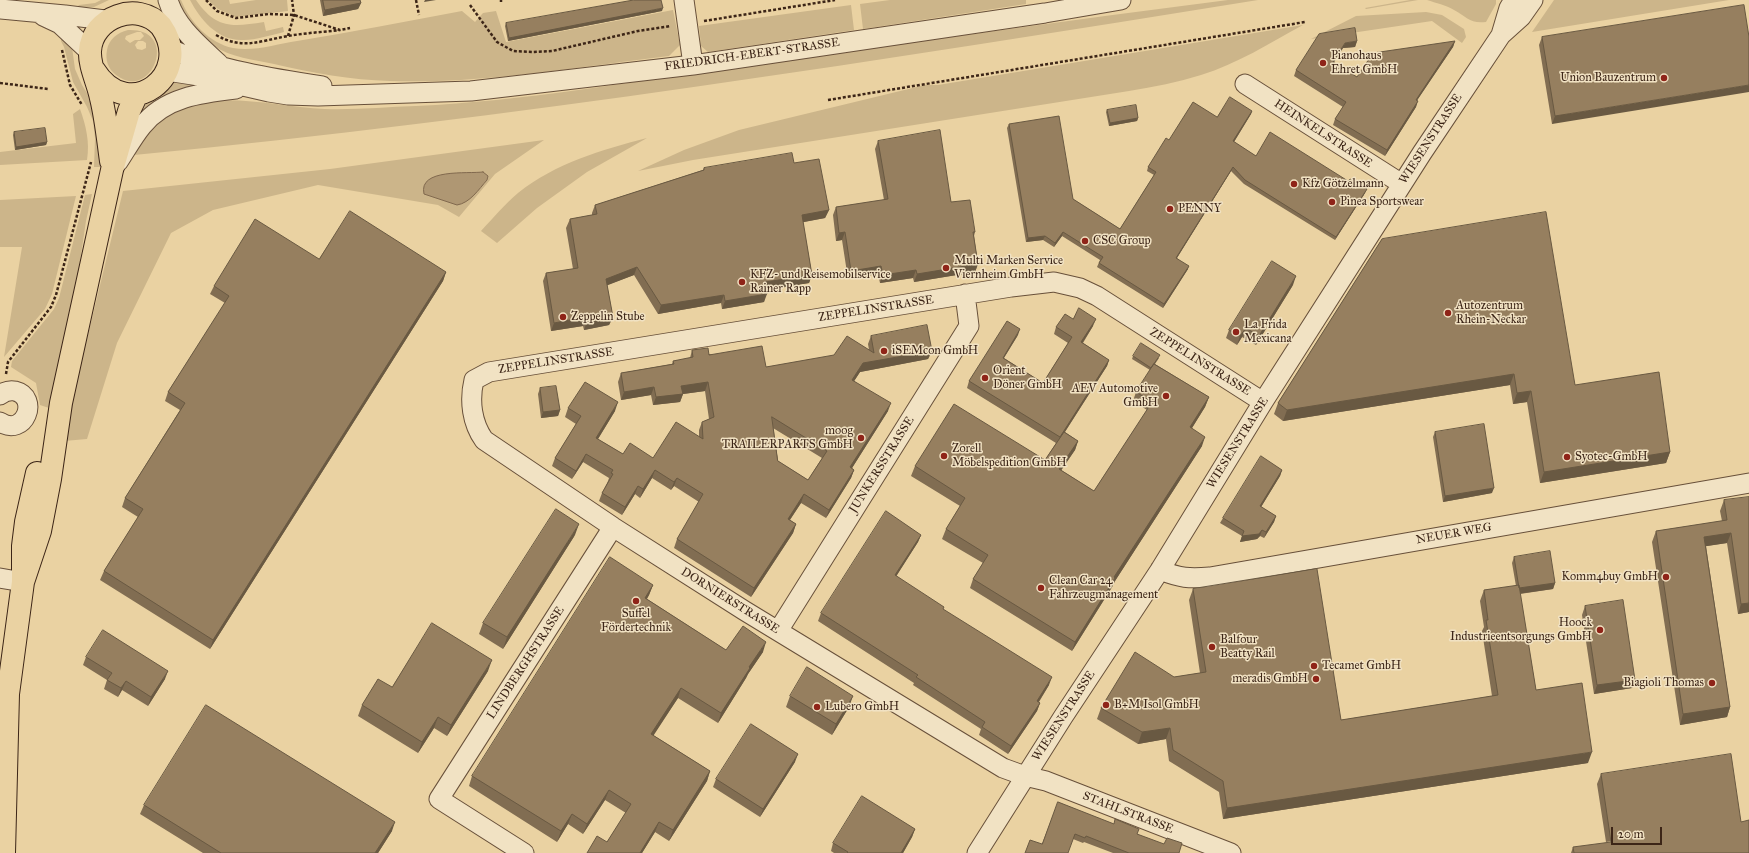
<!DOCTYPE html>
<meta charset="utf-8">
<style>
body{margin:0}
#map{position:relative;width:1749px;height:853px;overflow:hidden;background:#ead2a2;font-family:"IM FELL Great Primer",serif}
canvas{display:block}
.scale{position:absolute;left:1611px;top:827px;width:51px;height:18px;box-sizing:border-box;border:2px solid #3c2517;border-top:0;padding-left:5px;font-size:12px;line-height:14px;white-space:nowrap;color:#3c2517;-webkit-text-stroke:3px #f1e2c3;paint-order:stroke}
</style>
<div id="map">
<canvas width="1749" height="853"></canvas>
<div class="scale">20 m</div>
</div>
<script>
const g = document.querySelector('canvas').getContext('2d');
g.lineJoin = 'round';
function fillPath(path, color) {
  g.fillStyle = color;
  g.fill(path, 'evenodd');
}
function strokePath(path, color, width, dash) {
  g.strokeStyle = color;
  g.lineWidth = width;
  g.lineCap = dash ? 'butt' : 'round';
  g.setLineDash(dash || []);
  g.stroke(path);
}
function label(font, color, halo, rows, align = 'center') {
  g.font = font + ' "IM FELL Great Primer",serif';
  g.lineWidth = 3;
  g.setLineDash([]);
  g.textBaseline = 'middle';
  g.strokeStyle = halo;
  g.fillStyle = color;
  for (const [text, x, y, turn = 0] of rows) {
    g.save();
    g.translate(x, y);
    g.rotate((+turn || 0) * Math.PI / 180);
    g.textAlign = isNaN(turn) ? turn : align;
    if (halo) g.strokeText(text, 0, 0);
    g.fillText(text, 0, 0);
    g.restore();
  }
}
fillPath(new Path2D(`
 M101 0H109L94 7H77L79 5 95 3Z
 M176 0H181C190 22 209 43 233 48 253 52 277 44 297 41 352 32 407 21 462 11L475 22 483 13 496 11 506 42 673 10 680 45 669 56C577 67 484 84 390 81 351 80 312 73 274 64 255 60 230 57 214 46 195 33 187 20 176 0Z
 M190 0H196C216 29 232 27 264 22L266 31 283 27 284 32C271 35 253 41 241 40 217 40 200 19 190 0Z
 M208 0H229L230 4 256 0H287L288 11 236 17 218 9Z
 M890 0H1026V4L863 29 860 4Z
 M1228 0H1258C884 60 511 119 134 155 143 134 163 114 185 105 190 103 196 103 202 102 242 96 284 107 325 109 355 110 386 107 416 106 523 101 630 82 736 67 900 44 1064 21 1228 0Z
 M1410 0H1418L1366 9 1365 8Z
 M1427 0H1496V4L1486 22C1470 24 1467 17 1454 10 1446 5 1436 3 1427 0Z
 M1554 0H1729L1532 32Z
 M851 5 854 30 708 52 701 46 699 26Z
 M1426 12 1442 15 1464 29 1466 37 1462 43 1432 21 1311 39 1356 16Z
 M1303 25C1270 43 1237 64 1201 75 1178 82 1154 87 1129 91L693 160 638 171 684 150 739 130 925 85H938Z
 M128 30C181 28 152 103 116 75 108 69 105 60 107 50 109 39 117 33 128 30ZM137 32H141L144 36 140 40H135L130 43 125 39 126 36ZM138 41H143L146 43V48L142 50 137 49 135 45Z
 M61 36 72 47 75 69 82 85 92 101 101 158 100 167H94L95 138 93 121 87 107 73 82 64 47 61 41Z
 M178 81 203 83 139 116 136 109 165 87Z
 M80 109C86 126 90 142 87 160L0 165V152L76 143 73 114Z
 M647 138 587 172 537 208 497 243 481 231C493 218 505 204 518 193 556 163 601 150 647 138Z
 M544 140 495 174 459 217 438 205 318 185 213 210 171 233 117 343 87 439 64 441 82 359 123 191 330 169Z
 M92 194 86 221 75 295 49 408 40 405 36 383 11 367 12 361 54 309 59 298 85 195Z
 M76 196 52 294 45 309 4 357 22 247H0V200Z`), '#ccb58a');
const water = new Path2D(`
 M483 172 488 176 487 180C479 189 470 203 457 205L424 194C418 168 468 174 483 172Z`);
fillPath(water, '#af9773');
strokePath(water, '#81694e', 1);
const minor = new Path2D(`
 M168 0C176 27 199 45 219 64
 M684 0 693 65
 M0 9 65 15 105 20
 M43 16 60 24 90 52
 M1501 35 1509 8 1514 0
 M171 49C214 69 275 79 322 86
 M167 71 199 76 269 92 288 95 318 96 471 91 693 65 1045 13 1121 0
 M1245 84 1402 184
 M118 162C126 150 133 137 142 126 165 97 201 93 236 89
 M0 395C5 391 9 390 15 391 40 397 25 438 0 422
 M1160 570C1180 578 1189 579 1210 577L1749 483
 M0 578 23 582
 M778 631 969 326 965 294
 M524 853 439 799 613 527
 M977 853 1063 717 1160 570 1263 402 1422 153 1501 35 1521 17 1533 0
 M1231 853 1046 781 1025 776 1003 768 745 611 613 527 484 440C472 423 469 401 474 380L489 372 1011 287 1054 282 1080 288 1097 296 1263 402`);
const major = new Path2D(`
 M94 70C129 126 195 74 161 26 138 0 92 17 90 51 89 66 98 83 101 98 106 118 108 140 111 161
 M23 582 40 531 50 479 61 403 112 170 129 111 137 94
 M4 853 8 694 23 582V546L26 522 37 473`);
strokePath(minor, '#68503a', 21);
strokePath(major, '#3c2517', 24);
strokePath(new Path2D(`
 M206 0 217 11 236 18 269 14 294 15 340 30 350 28
 M416 0 419 15
 M501 2V0
 M470 5 497 42 513 51 533 52 552 51 638 31 671 26
 M704 21 835 0
 M216 35C243 50 259 41 288 36 305 33 323 32 340 30
 M288 36 294 15 292 0
 M62 50 70 85 82 105
 M0 83 48 89
 M828 100 1305 22
 M6 374 8 362 51 307 56 295 91 162`), '#3c2517', 2.5, [3, 2]);
strokePath(minor, '#f1e2c3', 19);
strokePath(major, '#ead2a2', 22);
fillPath(new Path2D(`
 M320 0H360L361 3 358 9 323 16Z
 M1744 5 1552 124 1539 45 1542 37Z
 M662 11 508 41 505 26 506 23Z
 M1357 41 1355 47 1343 48 1334 62 1357 77 1455 41 1453 47 1417 100 1416 107 1385 156 1333 125 1335 119 1343 107 1294 76 1296 70Z
 M1107 110 1138 118 1137 121 1109 126 1106 112Z
 M1252 111 1251 114 1234 142 1256 156 1365 193 1335 240 1244 184 1231 171 1177 258 1188 269 1163 308 1097 267 1100 260 1062 236 1054 247 1043 240 1026 242 1007 128 1009 124 1073 199 1120 229 1154 175 1147 171 1148 167 1169 140 1217 117Z
 M14 132 47 142 46 145 15 150 13 135Z
 M878 141 951 202 975 232 974 236 978 264 975 272 914 282 913 278 880 283 878 274 848 279 842 240 836 241 833 215 836 207 884 200 875 149Z
 M794 163 829 210 825 218 803 222 812 275 809 283 766 290 764 302 722 309 721 303 658 314 634 275 607 285 613 317 609 325 584 330 583 326 551 331 543 281 546 273 573 269 566 228 570 219 592 215V213L595 205 703 170 704 168Z
 M1382 239 1575 385 1670 452 1666 463 1540 483 1527 402 1513 404 1510 385 1283 421 1274 414 1278 403Z
 M319 259 446 272 443 281 210 649 100 580 104 571 138 517 122 507 125 498 180 410 165 401 168 392 225 303 210 294 214 286Z
 M1293 285 1256 345 1242 337 1237 345 1226 338 1229 330Z
 M1073 319 1093 326 1083 343 1109 360 1107 366 1065 432 1078 441 1075 450 1061 470 1094 491 1147 410 1133 401 1136 392 1150 370 1132 359 1133 356 1159 358 1155 364 1209 397 1205 407 1192 428 1202 446 1115 581 1112 587 1072 651 970 588 973 579 983 563 942 539 946 529 960 506 911 476 915 466 1045 460 1056 443 967 388 969 381 1018 335 1004 358 1043 383 1068 343 1054 334 1056 327Z
 M871 336 932 351 928 359 860 372 854 381 888 411 852 468 854 470 851 478 826 518 801 503 790 520 796 524 793 533 751 597 674 548 677 539 699 502 674 486 671 490 652 478 640 498 635 494 622 515 599 501 602 493 608 481 609 478 583 462 572 479 552 466 555 458 576 424 565 417 568 408 615 411 598 439 623 454 653 458 699 437V430L702 422 709 419 705 391 683 394 680 402 653 405 651 395 621 400 618 382 621 373 672 364 673 361 690 358 692 350 766 367 869 350 868 344ZM773 428 822 458 808 480 778 461Z
 M540 388 560 410 558 416 541 418 538 394Z
 M1435 432 1492 493 1443 502 1433 437Z
 M1282 470 1280 476 1261 507 1276 516 1274 522 1264 538 1260 536 1257 539 1240 542 1242 536 1220 523 1223 518Z
 M1724 500 1749 612 1738 614 1727 543 1706 546 1730 707 1727 717 1680 725 1652 542 1656 531 1722 521 1720 511Z
 M575 535 503 649 479 634 483 623Z
 M921 535 918 542 896 576 1049 685 1039 702 1040 703 1037 711 1008 754 979 735 981 729 913 685 914 683 818 621 821 613Z
 M1514 557 1555 583 1553 589 1520 594 1536 690 1588 763 1223 819 1219 792 1169 761 1166 739 1138 744 1097 719 1101 708 1174 677 1200 673 1189 600 1193 589 1341 720 1492 696 1482 631 1484 627 1480 601 1484 590 1516 586 1512 563Z
 M653 585 649 595 647 599 726 650 763 652 748 674 746 678 718 723 678 698 653 735 710 771 707 781 669 841 655 832 642 853H587L607 842 626 813 605 800 583 834 568 824 557 842 469 786 472 776Z
 M1585 606 1635 680 1632 688 1594 694 1582 615Z
 M86 657 165 679 148 706 122 690 118 697 104 689 107 680 83 665Z
 M488 671 447 736 434 728 418 753 358 716 362 705Z
 M790 696 849 707 832 735 786 707Z
 M795 762 760 817 713 787 716 779Z
 M1601 774 1741 822 1606 842 1597 784Z
 M1058 802 1137 834 1179 853H1113L1084 842 1083 843 1073 839 1042 844Z
 M144 805 392 831 378 853H203L140 814Z
 M915 829 912 837 903 853H834L831 851 833 843Z
 M1573 847 1574 853H1571Z`), '#816d52');
fillPath(new Path2D(`
 M425 0H436L424 2Z
 M361 3 358 9 323 16 325 10Z
 M663 8 662 11 508 41 509 38Z
 M1357 41 1355 47 1343 48 1331 67 1333 62 1345 43Z
 M1455 41 1453 47 1414 105 1416 100Z
 M1749 85V92L1552 124 1555 116Z
 M1418 101 1416 107 1385 156 1387 150Z
 M1252 111 1251 114 1232 145 1233 141Z
 M1138 118 1137 121 1109 126 1110 123Z
 M47 142 46 145 15 150 16 147Z
 M1233 167 1231 171 1175 261 1176 258Z
 M1367 189 1365 193 1335 240 1336 237Z
 M829 210 825 218 799 223 802 215Z
 M845 232 842 240 836 241 839 233Z
 M1063 232 1062 236 1054 247 1055 243Z
 M1045 236 1043 240 1026 242 1028 238Z
 M978 264 975 272 914 282 917 274Z
 M881 266 878 274 848 279 851 271Z
 M1189 266 1188 269 1163 308 1164 304Z
 M637 267 634 275 603 287 606 279Z
 M916 270 913 278 880 283 883 275Z
 M446 272 443 281 210 649 213 640Z
 M812 275 809 283 762 291 765 282Z
 M1296 276 1293 285 1256 345 1259 336Z
 M767 294 764 302 722 309 725 301Z
 M724 295 721 303 658 314 661 305Z
 M586 317 583 326 551 331 554 323Z
 M613 317 609 325 584 330 587 321Z
 M1096 319 1093 326 1079 348 1081 342Z
 M1246 328 1242 337 1237 345 1240 336Z
 M1020 329 1018 335 1000 364 1003 358Z
 M932 351 928 359 860 372 849 389 852 380 863 363Z
 M1109 360 1107 366 1057 444 1060 437Z
 M1514 374 1510 385 1283 421 1287 410Z
 M708 382 705 391 683 394 680 402 653 405 656 397 681 386Z
 M654 387 651 395 621 400 624 392Z
 M1531 391 1527 402 1513 404 1517 393Z
 M1209 397 1205 407 1187 436 1190 427Z
 M618 402 615 411 593 447 596 438Z
 M891 403 888 411 847 476 850 467Z
 M560 410 558 416 541 418 543 412Z
 M1205 437 1202 446 1115 581 1112 587 1072 651 1075 642 1114 577Z
 M1078 441 1075 450 1056 478 1059 469Z
 M1670 452 1666 463 1540 483 1544 472Z
 M586 454 583 462 572 479 576 471Z
 M655 470 652 478 640 498 643 489Z
 M854 470 851 478 826 518 829 510Z
 M1282 470 1280 476 1258 512 1260 506Z
 M677 478 674 486 671 490 674 482Z
 M638 486 635 494 622 515 625 507Z
 M1494 488 1492 493 1443 502 1445 496Z
 M804 494 801 503 785 527 788 519Z
 M1276 516 1274 522 1264 538 1266 532Z
 M579 524 575 535 503 649 507 637Z
 M796 524 793 533 751 597 754 588Z
 M1262 530 1260 536 1257 539 1240 542 1242 536Z
 M1731 533 1727 543 1701 547 1704 537Z
 M921 535 918 542 892 583 895 575Z
 M1555 583 1553 589 1517 594 1519 588Z
 M653 585 649 595 641 608 645 598Z
 M1749 603V612L1738 614 1741 604Z
 M766 642 763 652 748 674 746 678 718 723 721 713 749 667Z
 M492 660 488 671 447 736 451 725Z
 M168 671 165 679 148 706 151 697Z
 M1052 677 1049 685 1034 709 1037 701Z
 M1635 680 1632 688 1594 694 1597 685Z
 M126 681 122 690 118 697 121 688Z
 M681 688 678 698 648 744 651 734Z
 M853 696 849 707 832 735 836 724Z
 M1040 703 1037 711 1008 754 1011 746Z
 M1730 707 1727 717 1680 725 1683 714Z
 M438 717 434 728 418 753 422 742Z
 M1170 728 1166 739 1138 744 1142 732Z
 M1592 752 1588 763 1223 819 1227 808Z
 M798 754 795 762 760 817 763 809Z
 M710 771 707 781 669 841 673 830Z
 M609 790 605 800 583 834 587 824Z
 M572 814 568 824 557 842 561 831Z
 M395 822 392 831 378 853H375Z
 M659 822 655 832 642 853H640Z
 M915 829 912 837 903 853H901Z`), '#695942');
const building = new Path2D(`
 M323 0H360L361 3 325 10Z
 M634 0H661L663 8 509 38 506 23Z
 M1744 5 1749 37V85L1555 116 1542 37Z
 M1355 28 1357 41 1345 43 1333 62 1357 77 1373 53 1455 41 1416 100 1418 101 1387 150 1335 119 1346 102 1296 70 1319 34Z
 M1230 97 1252 111 1233 141 1256 156 1270 132 1348 181 1350 179 1367 189 1336 237 1245 180 1233 167 1176 258 1189 266 1164 304 1099 263 1103 257 1063 232 1055 243 1045 236 1028 238 1009 124 1059 116 1073 199 1120 229 1156 172 1148 167 1166 138 1169 140 1193 102 1217 117Z
 M1136 105 1138 118 1110 123 1107 110Z
 M45 128 47 142 16 147 14 132Z
 M940 130 951 202 970 200 975 232H973L978 264 917 274 916 270 883 275 881 266 851 271 845 232 839 233 836 207 888 199 878 141Z
 M792 153 794 163 819 159 829 210 802 215 812 275 765 282 767 294 725 301 724 295 661 305 637 267 606 279 613 317 587 321 586 317 554 323 546 273 578 268 570 219 597 214 595 205 704 170V168Z
 M350 211 446 272 213 640 104 571 143 509 125 498 185 403 168 392 229 296 214 286 255 219 319 259Z
 M1546 212 1575 385 1659 372 1670 452 1544 472 1531 391 1517 393 1514 374 1287 410 1278 403 1382 239Z
 M1272 261 1296 276 1259 336 1246 328 1240 336 1229 330Z
 M1079 308 1096 319 1081 342 1109 360 1060 437 969 381 1007 321 1020 329 1003 358 1043 383 1072 337 1056 327 1065 314 1073 319Z
 M927 325 932 351 863 363 852 380 891 403 850 467 854 470 829 510 804 494 788 519 796 524 754 588 677 539 703 494 677 478 674 482 655 470 643 489 638 486 625 507 602 493 613 474 611 473 613 470 586 454 576 471 555 458 581 416 568 408 585 382 618 402 596 438 623 454 630 443 653 458 676 422 703 439 702 422 714 417 708 382 681 386 683 394 656 397 654 387 624 392 621 373 674 364 673 361 693 357 692 350 708 348 709 355 762 346 766 367 834 355 847 336 874 353 871 336ZM772 417 827 451 808 480 778 461Z
 M1141 343 1160 355 1151 368 1133 356Z
 M1154 364 1209 397 1190 427 1205 437 1114 577 1115 578 1075 642 973 579 988 555 946 529 965 498 915 466 954 404 1045 460 1064 432 1078 441 1059 469 1094 491 1152 402 1136 392Z
 M556 386 560 410 543 412 540 388Z
 M1484 424 1494 488 1445 496 1435 432Z
 M1261 456 1282 470 1260 506 1276 516 1266 532 1262 530 1259 534 1242 536 1244 531 1223 518Z
 M1749 497V603L1741 604 1731 533 1704 537 1730 707 1683 714 1656 531 1727 520 1724 500Z
 M556 509 579 524 507 637 483 623Z
 M886 511 921 535 895 575 944 607 943 609 1052 677 1037 701 1040 703 1011 746 982 727 985 722 916 677 918 675 821 613Z
 M1550 551 1555 583 1519 588 1514 557Z
 M610 557 653 585 645 598 726 650 743 626 766 642 749 667 750 668 721 713 681 688 651 734 710 771 673 830 659 822 640 853H587L597 836 607 842 631 804 609 790 587 824 572 814 561 831 472 776Z
 M1317 569 1341 720 1498 695 1486 620H1488L1484 590 1519 585 1536 690 1582 683 1592 752 1227 808 1223 781 1173 750 1170 728 1142 732 1101 708 1135 652 1174 677 1206 672 1193 589Z
 M1623 600 1635 680 1597 685 1585 606Z
 M432 623 492 660 451 725 438 717 422 742 362 705 378 679 392 687Z
 M103 630 168 671 151 697 126 681 121 688 107 680 112 673 86 657Z
 M807 667 853 696 836 724 790 696Z
 M206 705 395 822 375 853H221L144 805Z
 M751 724 798 754 763 809 716 779Z
 M1731 754 1741 822 1749 820V853H1574L1573 847 1611 842 1601 774Z
 M862 796 915 829 901 853H847L848 852 833 843Z
 M1058 802 1114 824 1115 819 1139 829 1137 834 1164 844 1167 838 1182 843 1179 853H1129L1086 836 1085 838 1075 834 1068 853H1025L1030 840 1042 844Z`);
fillPath(building, '#967f5f');
strokePath(building, '#695942', 1);
for (const [x, y, r, color] of [
 [1323,63,4,"#8f2418"],
 [1664,78,4,"#8f2418"],
 [1294,184,4,"#8f2418"],
 [1332,202,4,"#8f2418"],
 [1170,209,4,"#8f2418"],
 [1085,241,4,"#8f2418"],
 [946,268,4,"#8f2418"],
 [742,282,4,"#8f2418"],
 [1448,313,4,"#8f2418"],
 [563,317,4,"#8f2418"],
 [1236,332,4,"#8f2418"],
 [884,351,4,"#8f2418"],
 [985,378,4,"#8f2418"],
 [1166,396,4,"#8f2418"],
 [861,438,4,"#8f2418"],
 [944,456,4,"#8f2418"],
 [1567,457,4,"#8f2418"],
 [1666,577,4,"#8f2418"],
 [1041,588,4,"#8f2418"],
 [636,601,4,"#8f2418"],
 [1600,630,4,"#8f2418"],
 [1212,647,4,"#8f2418"],
 [1314,666,4,"#8f2418"],
 [1316,679,4,"#8f2418"],
 [1712,683,4,"#8f2418"],
 [1106,705,4,"#8f2418"],
 [817,707,4,"#8f2418"]
]) {
  const dot = new Path2D();
  dot.arc(x, y, r, 0, 2 * Math.PI);
  g.fillStyle = color;
  g.fill(dot);
  strokePath(dot, '#f1e2c3', 1.5);
}
label('12px', '#3c2517', '#f1e2c3', [
 ["FRIEDRICH-EBERT-STRASSE",752,55,-8],
 ["HEINKELSTRASSE",1323,134,33],
 ["WIESENSTRASSE",1431,139,-57],
 ["ZEPPELINSTRASSE",876,309,-9],
 ["ZEPPELINSTRASSE",556,361,-9],
 ["ZEPPELINSTRASSE",1200,362,32],
 ["WIESENSTRASSE",1238,443,-58],
 ["JUNKERSSTRASSE",882,465,-58],
 ["NEUER WEG",1454,534,-10],
 ["DORNIERSTRASSE",730,601,32],
 ["LINDBERGHSTRASSE",526,663,-57],
 ["WIESENSTRASSE",1064,716,-57],
 ["STAHLSTRASSE",1128,813,21]
]);
label('12px', '#3c2517', '#f1e2c3', [
 ["Pianohaus",1331,56],
 ["Ehret GmbH",1331,70],
 ["Union Bauzentrum",1656,78,"right"],
 ["Kfz Götzelmann",1302,184],
 ["Pinea Sportswear",1340,202],
 ["PENNY",1178,209],
 ["CSC Group",1093,241],
 ["Multi Marken Service",954,261],
 ["Viernheim GmbH",954,275],
 ["KFZ- und Reisemobilservice",750,275],
 ["Rainer Rapp",750,289],
 ["Autozentrum",1456,306],
 ["Rhein-Neckar",1456,320],
 ["Zeppelin Stube",571,317],
 ["La Frida",1244,325],
 ["Mexicana",1244,339],
 ["iSEMcon GmbH",892,351],
 ["Orient",993,371],
 ["Döner GmbH",993,385],
 ["AEV Automotive",1158,389,"right"],
 ["GmbH",1158,403,"right"],
 ["moog",853,431,"right"],
 ["TRAILERPARTS GmbH",853,445,"right"],
 ["Zorell",952,449],
 ["Möbelspedition GmbH",952,463],
 ["Syotec-GmbH",1575,457],
 ["Komm4buy GmbH",1658,577,"right"],
 ["Clean Car 24",1049,581],
 ["Fahrzeugmanagement",1049,595],
 ["Suffel",636,614,"center"],
 ["Fördertechnik",636,628,"center"],
 ["Hoock",1592,623,"right"],
 ["Industrieentsorgungs GmbH",1592,637,"right"],
 ["Balfour",1220,640],
 ["Beatty Rail",1220,654],
 ["Tecamet GmbH",1322,666],
 ["meradis GmbH",1308,679,"right"],
 ["Biagioli Thomas",1704,683,"right"],
 ["B+M Isol GmbH",1114,705],
 ["Lubero GmbH",825,707]
], 'left');
</script>
